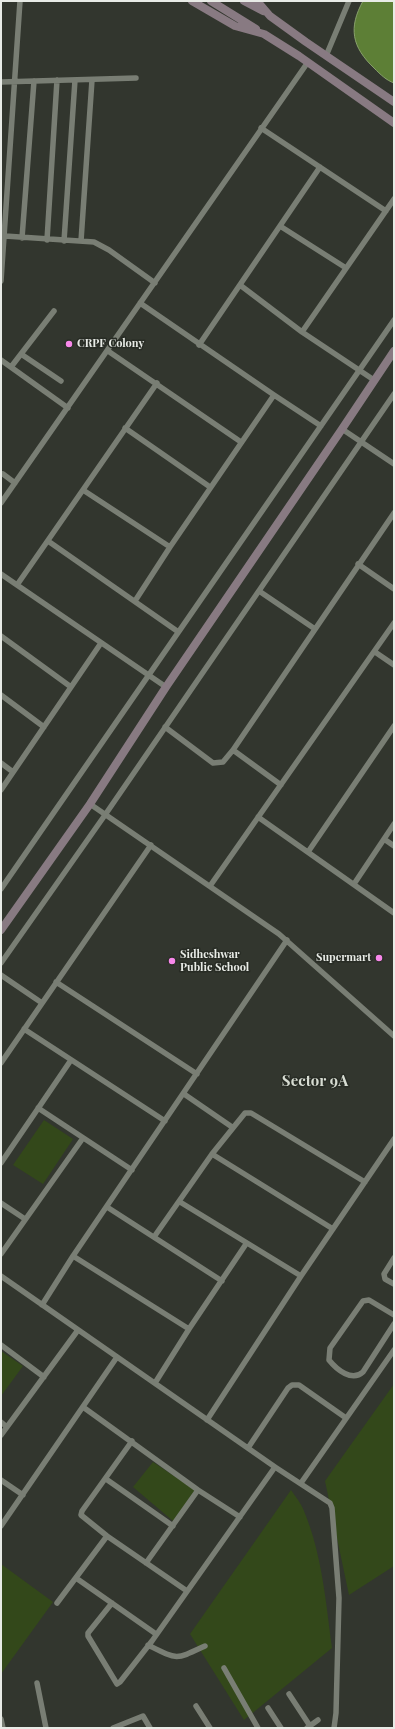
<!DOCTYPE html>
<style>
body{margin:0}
#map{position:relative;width:395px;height:1729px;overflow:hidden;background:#32362e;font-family:"Playfair Display",serif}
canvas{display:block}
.frame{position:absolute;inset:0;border:2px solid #e8ebe6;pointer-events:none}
</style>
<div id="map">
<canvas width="395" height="1729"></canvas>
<div class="frame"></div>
</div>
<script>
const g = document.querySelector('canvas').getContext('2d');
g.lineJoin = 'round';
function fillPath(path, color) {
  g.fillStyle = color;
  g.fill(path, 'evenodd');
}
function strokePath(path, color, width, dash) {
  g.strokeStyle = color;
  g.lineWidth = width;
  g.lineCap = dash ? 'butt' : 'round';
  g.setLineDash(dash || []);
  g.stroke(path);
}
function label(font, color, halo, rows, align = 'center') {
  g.font = font + ' "Playfair Display",serif';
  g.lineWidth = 3;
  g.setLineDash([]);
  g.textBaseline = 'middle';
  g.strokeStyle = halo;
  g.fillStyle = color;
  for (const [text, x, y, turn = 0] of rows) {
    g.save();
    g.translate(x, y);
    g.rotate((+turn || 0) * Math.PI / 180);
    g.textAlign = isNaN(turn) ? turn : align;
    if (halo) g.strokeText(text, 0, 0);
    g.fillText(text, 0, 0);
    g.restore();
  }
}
fillPath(new Path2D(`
 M44 1120 73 1139 43 1184 13 1165Z
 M1 1351 23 1366 1 1396Z
 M394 1384V1566L349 1595 325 1481Z
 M153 1462 195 1490 173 1521 133 1487Z
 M291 1490C295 1496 301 1503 304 1511 322 1554 326 1603 332 1648L244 1720 190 1634Z
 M1 1564 53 1602 1 1674Z`), '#33481a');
const water = new Path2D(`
 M363 1H394V83C386 80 381 75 374 68 352 47 348 28 363 1Z`);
fillPath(water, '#5d7f36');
strokePath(water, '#879f6b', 1);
strokePath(new Path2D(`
 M326 56 349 1
 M1 82 136 78
 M261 128 386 211
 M280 226 346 268
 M5 236 94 242 109 250 155 283
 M22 238 34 81
 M47 240 57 80
 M64 241 75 80
 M81 241 92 80
 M1 281 20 1
 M240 285 302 332 374 380
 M140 303 274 395 321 426
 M302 332 394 199
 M199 345 320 167
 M108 351 241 442
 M21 354 61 381
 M1 360 68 408
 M11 367 54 311
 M125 428 210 487
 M342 429 394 464
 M3 474 15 483
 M83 490 170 547
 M1 503 308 62
 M48 541 177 631
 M358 564 394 589
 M1 574 166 687
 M17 585 157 383
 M259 591 315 629
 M135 601 170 547 274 395
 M1 636 71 687
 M375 652 394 665
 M1 695 44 727
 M165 727 213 763 223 762 233 750
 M1 763 13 772
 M281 785 233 750 394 513
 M1 790 101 643
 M90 804 279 934 394 1036
 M258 817 394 913
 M384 839 394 846
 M308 852 394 726
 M354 884 394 824
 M210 886 394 623
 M1 889 394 320
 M1 963 105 815 394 394
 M1 975 42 1003
 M56 982 197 1074
 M24 1029 165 1121
 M1 1063 151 845
 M184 1094 232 1127
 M38 1108 132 1170
 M212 1154 333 1229
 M1 1163 71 1060
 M180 1202 301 1276
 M1 1203 25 1219
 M107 1207 222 1281
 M154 1237 212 1154 245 1113H251L365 1182
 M1 1254 83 1138
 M73 1256 189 1329
 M394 1258 384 1274 385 1279 394 1284
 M1 1276 275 1467 330 1503 332 1508 339 1598 336 1713 334 1728
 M42 1305 73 1256 287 940
 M394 1315 369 1300 363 1301 330 1348 329 1360C337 1370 352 1382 363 1372L394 1324
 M1 1345 44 1377
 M155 1383 189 1329 246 1244
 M83 1407 198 1490 240 1517
 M207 1420 301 1276 394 1139
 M1 1422 7 1427
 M1 1435 78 1330
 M132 1441 82 1511 81 1515 107 1536 187 1591
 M248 1448 288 1388 292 1385H299L346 1418
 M106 1479 173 1526
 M1 1480 23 1495
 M301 1483 394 1350
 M1 1526 117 1357
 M146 1563 198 1490
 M76 1578 156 1634
 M57 1603 107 1536
 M112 1603 88 1633V1636L117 1684 120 1682 152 1641 275 1467
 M148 1645C178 1660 175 1660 205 1646
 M224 1668 258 1728
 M37 1683 46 1728
 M289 1694 310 1726
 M196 1706 210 1728
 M268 1708 281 1728
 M1 1719 3 1728
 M113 1728 143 1716 150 1728
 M307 1728 318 1720`), '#797e74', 5.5);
strokePath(new Path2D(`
 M192 1 235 26 264 34 299 56 394 123
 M211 1 256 29
 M244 1 263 11
 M257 1 270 16 306 42 394 102
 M1 930 90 804 166 687 342 429 394 351`), '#887a82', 8);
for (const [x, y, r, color] of [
 [69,344,4,"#f888ea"],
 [379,958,4,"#f888ea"],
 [172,961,4,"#f888ea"]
]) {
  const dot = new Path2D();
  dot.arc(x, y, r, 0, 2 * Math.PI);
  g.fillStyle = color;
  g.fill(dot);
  strokePath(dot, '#282c25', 1.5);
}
label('bold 11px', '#e8ebe6', '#282c25', [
 ["CRPF Colony",77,344],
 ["Sidheshwar",180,955],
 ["Public School",180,968],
 ["Supermart",371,958,"right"]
], 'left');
label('bold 15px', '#d7dcd2', '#282c25', [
 ["Sector 9A",315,1081]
]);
</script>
